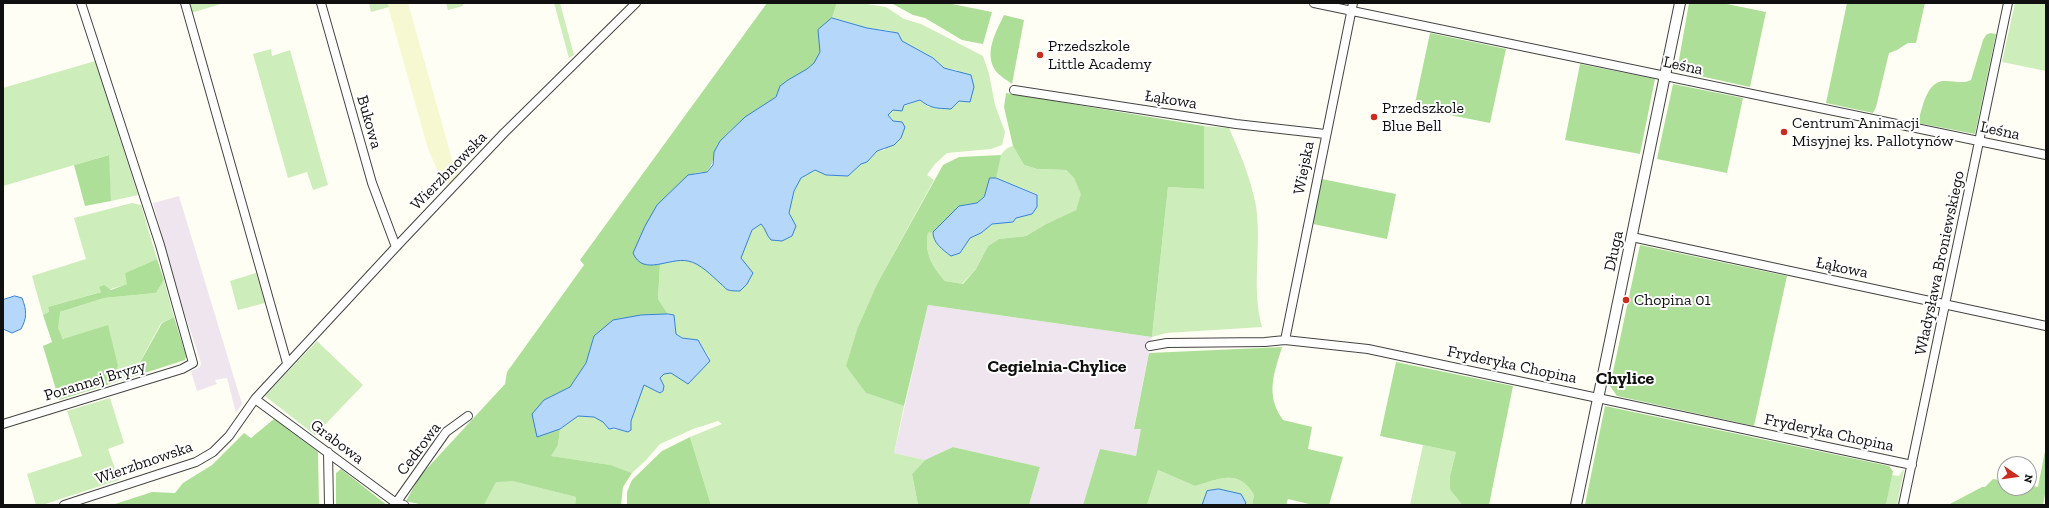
<!DOCTYPE html>
<meta charset="utf-8">
<style>
body{margin:0}
#map{position:relative;width:2049px;height:508px;overflow:hidden;background:#fffef4;font-family:"Zilla Slab",serif}
canvas{display:block}
.frame{position:absolute;inset:0;border:4px solid #101010;pointer-events:none}
.north{position:absolute;left:1997px;top:456px;width:40px;height:40px;box-sizing:border-box;background:#fff;border:1px solid #9f9f9f;border-radius:50%;rotate:103deg;font-size:11px;font-weight:700;line-height:16px;text-align:center;color:#101010}
.north::after{content:'';display:block;margin:auto;width:14px;height:18px;background:#cc2c1d;clip-path:polygon(50% 0,100% 100%,50% 72%,0 100%)}
</style>
<div id="map">
<canvas width="2049" height="508"></canvas>
<div class="frame"></div>
<div class="north">N</div>
</div>
<script>
const g = document.querySelector('canvas').getContext('2d');
g.lineJoin = 'round';
function fillPath(path, color) {
  g.fillStyle = color;
  g.fill(path, 'evenodd');
}
function strokePath(path, color, width, dash) {
  g.strokeStyle = color;
  g.lineWidth = width;
  g.lineCap = dash ? 'butt' : 'round';
  g.setLineDash(dash || []);
  g.stroke(path);
}
function label(font, color, halo, rows, align = 'center') {
  g.font = font + ' "Zilla Slab",serif';
  g.lineWidth = 4;
  g.setLineDash([]);
  g.textBaseline = 'middle';
  g.strokeStyle = halo;
  g.fillStyle = color;
  for (const [text, x, y, turn = 0] of rows) {
    g.save();
    g.translate(x, y);
    g.rotate((+turn || 0) * Math.PI / 180);
    g.textAlign = isNaN(turn) ? turn : align;
    if (halo) g.strokeText(text, 0, 0);
    g.fillText(text, 0, 0);
    g.restore();
  }
}
fillPath(new Path2D(`
 M179 196 242 404 236 413 227 378 215 380 217 384 197 391 191 371 199 368 201 365 200 359 182 306 153 203Z
 M928 305 1152 337 1134 428 1142 429 1136 456 1100 450 1083 505H1029L1040 467 953 447 925 460 894 453Z`), '#efe5ef');
fillPath(new Path2D(`
 M387 3H408L455 170 460 173 447 185 440 176 428 149Z`), '#f6f8d1');
fillPath(new Path2D(`
 M188 3H224L191 13Z
 M369 3H387L389 7 371 12Z
 M446 3H462L463 6 448 10Z
 M554 3H560L574 55 569 58Z
 M837 3H860L886 7 904 19 921 24 983 56 989 74 995 105 1005 132 1002 145 991 149 947 153 935 164 927 175 934 180 877 284 858 327 866 393 904 406 894 453 925 460 912 474 918 505H711L690 437 722 424 718 421 693 429 660 444 646 460 632 473 611 465 550 456 558 445 560 429 578 416 594 417 603 422 609 429 631 430V421L644 384 659 393 663 391 664 386 660 378 664 374 671 373 688 384 709 357 698 340 682 338 676 334 674 315 668 314 658 299 660 264C666 263 672 260 678 259 697 257 715 278 727 290L752 230 761 224 765 228 796 226 789 213 794 191 801 178 815 170 826 175 848 176 861 164 867 162 877 151 885 150 893 121 888 115 893 110 920 100 928 107 955 106 959 101 966 102 957 70 944 68 933 58 902 41 891 31 867 28 832 18Z
 M2015 3H2046V71L2002 62Z
 M271 49 272 56 290 50 328 185 313 190 307 172 288 178 253 54Z
 M95 61 138 195 111 201 108 155 3 186V88Z
 M1204 126 1229 128C1240 153 1251 179 1256 206 1262 245 1251 288 1262 327L1166 333 1152 337 1168 187 1204 189Z
 M1013 146 1024 165 1037 169 1066 170 1074 178 1082 194 1076 210 1046 224 1026 236 999 239 988 246 976 269 962 284 945 281C932 266 924 253 928 233L933 232C934 243 942 249 951 256L960 253 970 238 981 233 992 224 1013 222 1016 218 1032 214 1037 194 996 178C997 165 999 149 1013 146Z
 M132 203 141 205 157 259 125 273 128 284 48 307 49 313 43 315 32 276 86 259 74 218Z
 M256 273 265 303 238 310 230 281Z
 M164 280 174 317 161 323 132 377 110 384 118 366C108 361 68 344 63 338 57 330 55 320 60 312L104 298 156 293Z
 M317 341 363 385 315 435 265 396Z
 M110 398 124 443 108 449 119 480 42 505H36L27 474 82 456 67 411Z
 M1423 445 1456 452 1450 476 1455 496 1462 505H1410Z
 M1158 470 1195 486C1220 479 1238 468 1254 495L1252 505H1147Z
 M1903 470H1904L1897 505H1886L1892 475 1899 476Z
 M496 481H512L576 497 575 505H484Z`), '#cdedba');
fillPath(new Path2D(`
 M767 3H837L832 18 818 30C818 36 821 45 820 51 818 68 798 73 787 81 779 87 778 97 770 102 753 115 736 123 721 140 711 151 717 161 706 172L695 173 645 265 660 264 658 299 668 314 641 315 594 336 586 363 570 387 544 400 537 436 560 429 558 445 551 456 611 465 632 473 623 487 621 505H575L576 497 512 481 496 482 484 505H423L406 501 420 476 505 384 507 372 584 265 580 260Z
 M891 3H947L992 12 983 44 962 40 925 18 913 15Z
 M1689 3H1722L1766 12 1750 87 1677 71Z
 M1847 3H1925L1916 43H1908L1897 50 1889 53 1876 107 1873 113 1826 103Z
 M1004 15 1024 20 1012 84C1007 80 998 75 995 70 984 52 996 32 1004 15Z
 M1430 33 1506 49 1490 123 1414 108Z
 M1990 33 1996 34 1975 134 1918 123C1922 108 1927 79 1946 81 1956 81 1962 84 1971 80L1983 40 1986 35Z
 M1580 64 1655 79 1640 154 1565 140Z
 M1673 84 1743 98 1727 173 1657 159Z
 M1006 93 1204 126V189L1168 187 1152 337 928 305 904 406 866 393 846 366 858 327 877 284 943 165 959 157 1001 155 996 178H990L984 197 977 203 959 206 933 232 928 233C924 253 932 266 945 281L963 284 976 269 988 246 999 239 1026 236 1046 224 1076 210 1081 194 1074 178 1066 170 1037 169 1024 165 1013 146 1004 107Z
 M109 155 111 201 85 206 74 165Z
 M1322 179 1396 194 1387 239 1313 224Z
 M1640 245 1787 276 1754 426 1617 396 1610 386Z
 M157 259 164 280 156 293 104 298 60 312 58 328 63 339 108 325 118 366 110 384 59 400 43 346 52 342 43 315 49 312 48 307 101 292 99 287 104 285 111 290 127 284 125 273Z
 M174 317 186 356 185 360 132 377 162 323Z
 M1282 347C1274 374 1265 395 1283 420L1312 427 1308 449 1343 457 1329 505H1313L1288 499 1286 505H1252L1254 495C1238 468 1220 479 1195 486L1158 470 1147 505H1083L1100 449 1136 456 1141 429H1134L1149 353Z
 M1396 362 1513 386 1489 505H1462L1450 489V476L1456 452 1380 436Z
 M1605 406 1889 466 1893 471 1886 505H1585Z
 M274 419 318 452 319 505H112L152 492 175 493 183 483 212 465 244 433 251 438Z
 M690 437 711 505H627V492L632 480 662 451Z
 M2046 446V489L2043 505H1948L1982 487H1985L1993 479 2005 481V488H2029V485L2038 487Z
 M953 447 1040 467 1029 505H918L912 474 925 460Z
 M341 469 387 505H336V473Z`), '#aedf98');
const water = new Path2D(`
 M832 18 867 28 898 33 902 41 933 58 944 68 971 75 974 87 970 102 959 101 951 109C937 108 931 109 920 100L904 105 902 111 893 110 888 115 893 121 902 122 905 127 901 138 894 145 877 151 867 162 861 164 848 176 826 175 815 170 801 178 794 191 789 213 796 226 792 236 782 241 771 240C766 235 766 229 761 224L752 230 741 258 753 273 747 284 740 291C737 291 731 291 728 290 725 289 723 285 721 284 712 276 700 263 688 261 669 257 643 277 633 253L645 226 657 205 688 175 707 172 713 165 714 152 720 141 745 117 776 97 780 86 788 80 807 69 814 63 820 52 818 30Z
 M990 178H996L1037 195V207L1032 214 1016 218 1013 222 992 224 981 233 970 238 960 253 951 256C942 249 933 243 933 232L959 206 977 203 984 197Z
 M15 296 22 298C27 311 27 318 21 329L12 333 3 329V300Z
 M668 314 674 315 676 334 682 338 698 340 710 361 688 384 671 373 664 374 660 378 664 386 663 391 660 393 644 385 631 421V430L628 432 614 428 609 429 603 422 594 417 578 416 560 429 537 437 532 414 544 400 570 387 586 363 594 336 613 320 641 315Z
 M1219 489 1241 494 1246 503 1244 505H1202L1207 491Z`);
fillPath(water, '#b5d7fa');
strokePath(water, '#3681d7', 1);
const minor = new Path2D(`
 M185 3 287 363
 M321 3 372 183 396 247
 M1314 3 2046 155
 M1014 90 1236 124 1325 134
 M1632 237 2046 326
 M1285 340 1353 3
 M1150 346 1167 343 1265 342 1285 340 1368 349 1912 465
 M255 399 396 503 404 505
 M3 424 182 369 193 363 160 245 81 3
 M328 452 329 505
 M396 503 446 432 468 416
 M64 505 196 462 213 452 229 436 255 399 396 247 504 133 636 3
 M1903 505 2008 3`);
const tertiary = new Path2D(`
 M1576 505 1680 3`);
strokePath(minor, '#434343', 10);
strokePath(tertiary, '#434343', 12);
strokePath(minor, '#fff', 8);
strokePath(tertiary, '#fff', 10);
for (const [x, y, r, color] of [
 [1040,55,4,"#cc2c1d"],
 [1374,117,4,"#cc2c1d"],
 [1784,132,4,"#cc2c1d"],
 [1626,300,4,"#cc2c1d"]
]) {
  const dot = new Path2D();
  dot.arc(x, y, r, 0, 2 * Math.PI);
  g.fillStyle = color;
  g.fill(dot);
  strokePath(dot, '#fff', 1.5);
}
label('16px', '#101010', '#fff', [
 ["Przedszkole",1048,46],
 ["Little Academy",1048,64],
 ["Przedszkole",1382,108],
 ["Blue Bell",1382,126],
 ["Centrum Animacji",1792,123],
 ["Misyjnej ks. Pallotynów",1792,141],
 ["Chopina 01",1634,300]
], 'left');
label('16px', '#101010', '#fff', [
 ["Leśna",1683,66,12],
 ["Łąkowa",1171,100,9],
 ["Bukowa",369,122,74],
 ["Leśna",2000,131,12],
 ["Wiejska",1304,168,-79],
 ["Wierzbnowska",449,171,-46],
 ["Długa",1614,251,-78],
 ["Władysława Broniewskiego",1940,263,-78],
 ["Łąkowa",1842,268,12],
 ["Fryderyka Chopina",1512,365,12],
 ["Porannej Bryzy",95,381,-17],
 ["Fryderyka Chopina",1829,433,12],
 ["Grabowa",337,442,37],
 ["Cedrowa",419,449,-53],
 ["Wierzbnowska",144,463,-19]
]);
label('bold 18px', '#101010', '#fff', [
 ["Cegielnia-Chylice",1057,367],
 ["Chylice",1625,379]
]);
</script>
